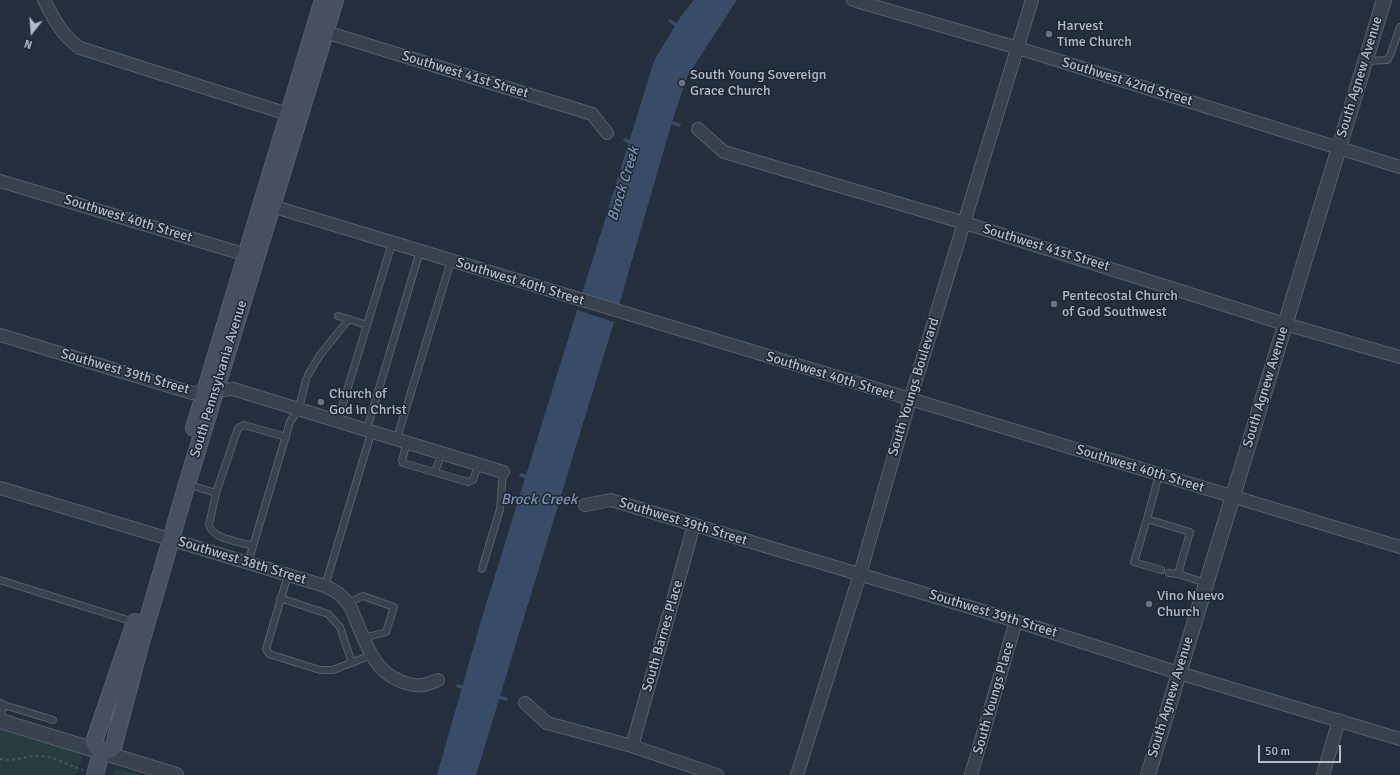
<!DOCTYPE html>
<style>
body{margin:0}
#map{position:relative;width:1400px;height:775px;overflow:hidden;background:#242f3e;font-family:Signika,sans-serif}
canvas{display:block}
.north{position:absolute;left:12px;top:12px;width:40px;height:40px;-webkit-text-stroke:3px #1d2633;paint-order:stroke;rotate:197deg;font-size:11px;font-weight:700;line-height:16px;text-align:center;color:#b4bcc9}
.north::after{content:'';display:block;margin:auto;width:14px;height:18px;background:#b4bcc9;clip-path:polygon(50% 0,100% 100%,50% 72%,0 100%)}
.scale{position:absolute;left:1258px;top:745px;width:83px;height:18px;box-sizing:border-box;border:2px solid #b4bcc9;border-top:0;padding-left:5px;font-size:12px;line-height:14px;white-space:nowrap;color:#b4bcc9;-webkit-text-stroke:3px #1d2633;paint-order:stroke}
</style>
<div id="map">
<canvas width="1400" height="775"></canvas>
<div class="north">N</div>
<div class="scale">50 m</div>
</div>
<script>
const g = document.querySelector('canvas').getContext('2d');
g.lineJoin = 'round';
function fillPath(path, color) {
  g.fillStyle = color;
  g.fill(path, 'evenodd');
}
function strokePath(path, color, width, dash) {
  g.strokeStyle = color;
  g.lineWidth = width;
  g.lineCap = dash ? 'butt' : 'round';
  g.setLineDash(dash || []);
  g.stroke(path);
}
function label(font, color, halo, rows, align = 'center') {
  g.font = font + ' Signika,sans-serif';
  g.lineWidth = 3;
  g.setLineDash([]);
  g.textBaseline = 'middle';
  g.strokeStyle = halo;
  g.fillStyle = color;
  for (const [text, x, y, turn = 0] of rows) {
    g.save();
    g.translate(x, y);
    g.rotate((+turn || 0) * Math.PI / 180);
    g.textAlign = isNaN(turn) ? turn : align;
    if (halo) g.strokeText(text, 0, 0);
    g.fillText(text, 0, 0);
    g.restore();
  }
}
fillPath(new Path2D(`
 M0 726 81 753 82 758 76 775H0Z
 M120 769 140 775H112L115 770Z`), '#263c3f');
fillPath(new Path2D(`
 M694 0H737L688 75 674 115 619 305 582 294 654 61 681 16Z
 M577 310 614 322 595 384 476 775H437L481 621Z`), '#394c67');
strokePath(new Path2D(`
 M670 21 679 26
 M669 122 679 125
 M625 140 633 143
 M521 475 530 478
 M556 496 569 503
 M458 686 467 688
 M496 696 506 699`), '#394c67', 3.5);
const service = new Path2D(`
 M1365 61 1387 60 1390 56 1400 27
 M338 316 367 325
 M308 375 320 355 349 319
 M338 420 392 243
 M367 429 420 251
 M397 438 451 261
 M407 441 402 461 403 463 468 482 473 480 479 463
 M435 472 442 452
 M1159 475 1147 519 1190 532 1178 574 1206 583
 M187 484 216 493
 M1147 519 1134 562 1161 570
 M253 546C241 542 212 539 209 525L216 493 238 428 244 425 286 437
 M248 563 290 422 299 408 306 380
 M482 569 500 509 503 472
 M1169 573 1178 574
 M288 575 266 649 269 654 320 670H333L371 655
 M0 580 134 622
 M325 586 372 430
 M280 598 328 614 340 627 352 663
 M348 603 363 596 394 607 386 632 364 638
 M0 703 4 705 0 718
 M4 705 53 720`);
const minor = new Path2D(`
 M44 0C54 19 62 36 80 48L297 117
 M853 0 1018 48 1400 167
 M319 30 592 114 607 133
 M698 129 724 152 965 223 1285 324 1400 357
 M0 181 253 257
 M265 204 1400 547
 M0 335 192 393 233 389 503 472
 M0 488 325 586C334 590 341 594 347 602 351 606 353 613 355 618 366 643 373 670 400 681 416 687 422 687 438 680
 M585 505 611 500 1016 621 1179 673 1400 739
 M525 703 547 723 632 746 717 775
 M632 746 694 525
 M797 775 860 574 910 400 1032 0
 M971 775 1016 621
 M1323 775 1339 720`);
const tertiary = new Path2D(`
 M0 721 176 775
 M1148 775 1384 0`);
const secondary = new Path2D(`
 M194 428 323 0
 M101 753 94 742 135 622
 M95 775 101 753 113 748 140 646 187 484 335 0`);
strokePath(service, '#565f6c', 8);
strokePath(minor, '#565f6c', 14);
strokePath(tertiary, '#565f6c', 16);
strokePath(secondary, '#565f6c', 18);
strokePath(new Path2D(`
 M0 759C14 762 27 755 41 756 56 757 69 766 83 770`), '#44595c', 2, [3, 3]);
strokePath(service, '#38414e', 6);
strokePath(minor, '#38414e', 12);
strokePath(tertiary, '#38414e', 14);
strokePath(secondary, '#465061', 16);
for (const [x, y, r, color] of [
 [1049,34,4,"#6b7280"],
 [682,83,4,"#6b7280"],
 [1054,304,4,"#6b7280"],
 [321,402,4,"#6b7280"],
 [1149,604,4,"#6b7280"]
]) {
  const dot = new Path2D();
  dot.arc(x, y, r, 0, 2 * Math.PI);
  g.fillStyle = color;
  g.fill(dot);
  strokePath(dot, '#1d2633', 1.5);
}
label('14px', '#b4bcc9', '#1d2633', [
 ["Harvest",1057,26],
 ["Time Church",1057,42],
 ["South Young Sovereign",690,75],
 ["Grace Church",690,91],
 ["Pentecostal Church",1062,296],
 ["of God Southwest",1062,312],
 ["Church of",329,394],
 ["God in Christ",329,410],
 ["Vino Nuevo",1157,596],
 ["Church",1157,612]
], 'left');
label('14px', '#b4bcc9', '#1d2633', [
 ["Southwest 41st Street",465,75,17],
 ["South Agnew Avenue",1360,77,-73],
 ["Southwest 42nd Street",1127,82,17],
 ["Southwest 40th Street",128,219,17],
 ["Southwest 41st Street",1046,248,17],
 ["Southwest 40th Street",520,282,17],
 ["Southwest 39th Street",125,372,16],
 ["Southwest 40th Street",830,376,17],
 ["South Pennsylvania Avenue",219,379,-73],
 ["South Youngs Boulevard",914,387,-73],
 ["South Agnew Avenue",1266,387,-73],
 ["Southwest 40th Street",1140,469,17],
 ["Southwest 39th Street",683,522,17],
 ["Southwest 38th Street",242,561,17],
 ["Southwest 39th Street",993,614,17],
 ["South Barnes Place",663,636,-74],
 ["South Agnew Avenue",1171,697,-73],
 ["South Youngs Place",994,698,-74]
]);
label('italic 15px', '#7c92b1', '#1d2633', [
 ["Brock Creek",624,184,-73],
 ["Brock Creek",539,500]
]);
</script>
